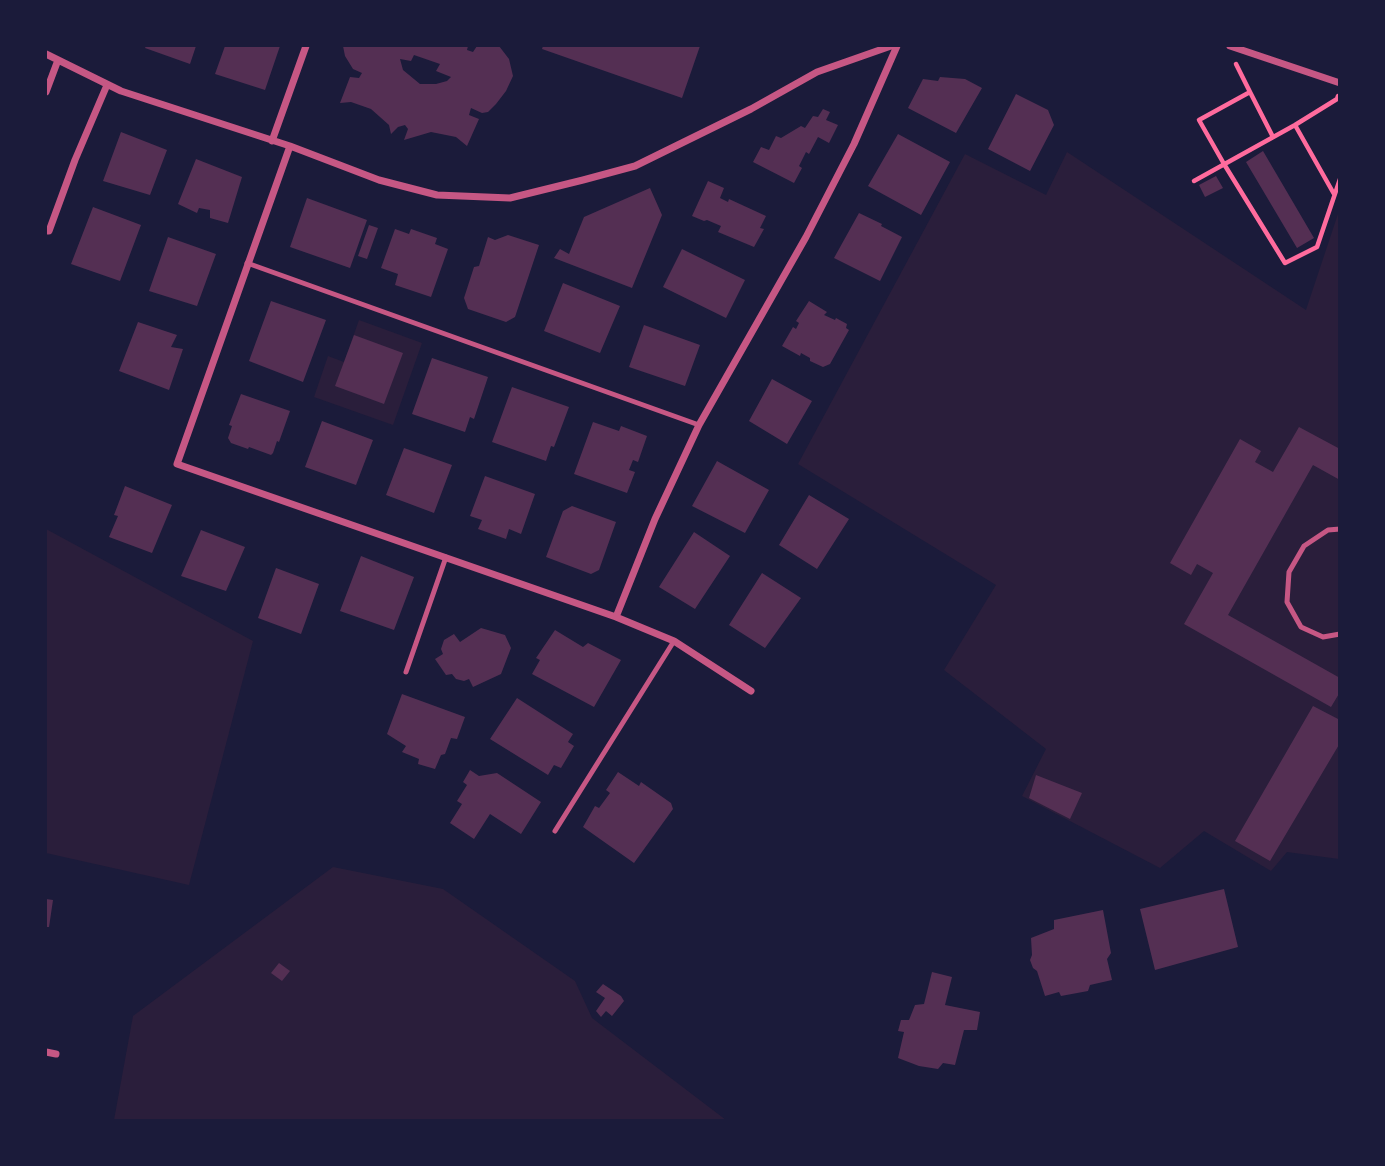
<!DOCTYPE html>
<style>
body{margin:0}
#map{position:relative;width:1385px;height:1166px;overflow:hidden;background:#1b1b3a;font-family:"Titillium Web",sans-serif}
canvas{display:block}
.frame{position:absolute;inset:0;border:47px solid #1b1b3a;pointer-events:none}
</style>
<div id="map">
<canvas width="1385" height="1166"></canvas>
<div class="frame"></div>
</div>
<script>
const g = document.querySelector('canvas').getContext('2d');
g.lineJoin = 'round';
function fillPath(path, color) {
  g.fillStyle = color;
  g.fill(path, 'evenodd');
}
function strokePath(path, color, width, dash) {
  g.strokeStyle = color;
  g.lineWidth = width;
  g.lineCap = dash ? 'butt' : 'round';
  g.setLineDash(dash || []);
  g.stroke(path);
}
fillPath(new Path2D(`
 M1067 152 1306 310 1339 211V859L1287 852 1271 871 1204 831 1160 868 1022 796 1046 749 944 670 996 585 798 464 965 154 1046 195Z
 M359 320 422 343 393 425 314 397 328 356 344 362Z
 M46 529 253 641 189 885 46 853Z
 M333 867 443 889 575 981 592 1018 726 1120H114L133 1016Z`), '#2a1e3b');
fillPath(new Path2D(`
 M146 46H196L190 64 145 48Z
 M225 46H280L265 90 215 74Z
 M343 46H468L467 50 473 52 477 46H499L509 59 513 76 506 91 496 104 488 112 482 113 471 108 469 115 479 119 467 146 456 137 431 132 404 140 408 129 405 125 398 127 391 134 389 125 371 109 351 102 340 103 350 77 359 78 362 73 353 69 345 56ZM414 55 440 64 436 71 451 77 447 81 436 84H420L403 70 400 59 411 61Z
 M543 46H700L682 98 542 49Z
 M940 77 965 79 982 88 956 133 908 108 923 79 938 81Z
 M1016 94 1048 110 1054 125 1030 171 988 149Z
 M823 109 830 112 826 120 838 125 829 143 818 137 809 154 806 152 799 166 802 168 794 183 753 162 761 147 769 150 776 136 781 138 801 126 805 128 813 116 818 117Z
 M121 132 167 150 150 195 103 181Z
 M898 134 950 162 921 215 868 186Z
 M1263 151 1314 238 1297 248 1246 162Z
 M196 159 242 177 228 223 210 218V210L199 208 197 213 178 204Z
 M1216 176 1223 188 1205 197 1199 185Z
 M708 181 724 188 720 198 728 202 729 199 766 216 760 228 764 229 754 247 718 232 721 226 707 220 704 221 692 216Z
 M650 188 662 215 632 288 554 258 560 249 569 254 584 217Z
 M307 198 367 220 350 268 290 247Z
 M93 207 141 225 120 281 71 264Z
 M859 213 882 224 881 226 902 237 880 281 834 258Z
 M369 225 378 228 367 259 358 256Z
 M395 229 409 234 411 229 437 238 435 244 448 249 431 297 395 285 398 274 381 268Z
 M508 235 539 245 515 317 506 322 468 309 464 298 474 267 479 266 488 237 495 240Z
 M168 237 216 254 197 306 149 291Z
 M682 249 745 280 726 318 663 287Z
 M563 283 620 306 600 353 544 331Z
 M271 301 326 320 303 382 249 361Z
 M809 301 827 312 824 315 835 320 836 318 847 324 846 328 849 330 830 364 823 367 810 361V358L801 353 800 356 782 346 793 327 796 329 799 323 796 321Z
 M138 322 177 335 171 347 183 349 169 390 119 371Z
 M644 325 700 345 685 386 629 367Z
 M354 335 403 353 384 404 335 386Z
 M432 358 488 377 474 419 470 417 465 432 412 414Z
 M772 379 812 401 787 444 749 421Z
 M512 387 569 407 554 447 551 446 546 461 492 442Z
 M241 394 290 411 279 442 277 441 273 453 271 455 249 447 248 449 231 443 228 438 232 426 229 425Z
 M322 421 373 440 356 485 305 467Z
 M593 422 619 431 621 426 647 436 638 462 633 460 629 470 635 472 627 493 574 474Z
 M1299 427 1340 449V480L1313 465 1228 615 1340 678V692L1331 707 1184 624 1213 573 1197 564 1191 575 1170 563 1240 439 1261 451 1255 462 1273 472Z
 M404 448 452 465 434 513 386 495Z
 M717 461 769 490 745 533 692 506Z
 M485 476 535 494 521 534 509 529 506 539 478 529 482 520 470 516Z
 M125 486 172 505 152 553 109 537 118 516 114 515Z
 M809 495 849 519 817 569 779 545Z
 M572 506 616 522 599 570 591 574 546 557 563 511Z
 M201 530 245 547 226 591 181 576Z
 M694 532 730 556 695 609 659 587Z
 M361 556 414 577 394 630 340 611Z
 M276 568 319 584 301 634 258 618Z
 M762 573 801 598 765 648 729 625Z
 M481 628 505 635 511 648 501 674 473 687 469 679 464 681 456 679 452 674 446 675 435 659 443 654 441 649 444 640 454 634 460 642Z
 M555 630 583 647 588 643 621 660 594 707 532 674 540 660 536 658Z
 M402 694 465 717 457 739 451 738 445 754 441 755 435 769 418 764 419 759 402 752 406 746 387 734Z
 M517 698 573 734 568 742 574 746 561 768 554 765 548 775 490 739Z
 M1313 706 1340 720V743L1270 861 1235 841Z
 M470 770 479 776 497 773 541 802 521 834 490 814 474 839 450 823 462 804 457 801 467 785 463 782Z
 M618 772 639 786 641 782 671 803 673 809 634 863 583 827 595 806 599 808 610 793 606 790Z
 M1036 775 1082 793 1070 819 1029 798Z
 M1224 889 1238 947 1155 970 1140 909Z
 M46 899 53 900 49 927H46Z
 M1103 910 1111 953 1107 959 1112 980 1090 985 1088 991 1061 996 1059 992 1045 996 1037 971 1033 968 1030 960 1032 955 1031 938 1054 929V920Z
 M279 963 290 971 282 981 271 973Z
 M932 972 952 977 945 1005 980 1012 977 1030H964L955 1065 943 1063 938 1069 919 1066 898 1058 904 1032 898 1031 901 1020H909L915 1005 924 1004Z
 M603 984 621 996 624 1001 612 1016 606 1011 601 1017 596 1011 605 998 596 992Z`), '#542f53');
strokePath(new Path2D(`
 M1236 64 1250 92 1199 120 1224 164 1285 263 1317 247 1340 179
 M1250 92 1273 137
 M1295 125 1334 194
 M1194 181 1295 125 1337 99 1338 96`), '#ff6b9d', 4.5);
strokePath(new Path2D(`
 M247 263 699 425
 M1340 529 1328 530 1304 546 1289 572 1287 602 1301 627 1323 637 1340 634
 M406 672 446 557
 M555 831 674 641`), '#c65784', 5);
strokePath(new Path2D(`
 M1230 46 1340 83
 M46 54 121 91 290 146 379 180 437 195 510 198 583 180 635 166 751 109 817 72 891 46
 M46 92 58 60
 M272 141 306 46
 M290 146 177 464 616 617 674 641 751 691
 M46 231H49L75 160 107 85
 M616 617 655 519 699 425 806 237 854 144 897 46
 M46 1052 56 1054`), '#c65784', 7);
</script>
